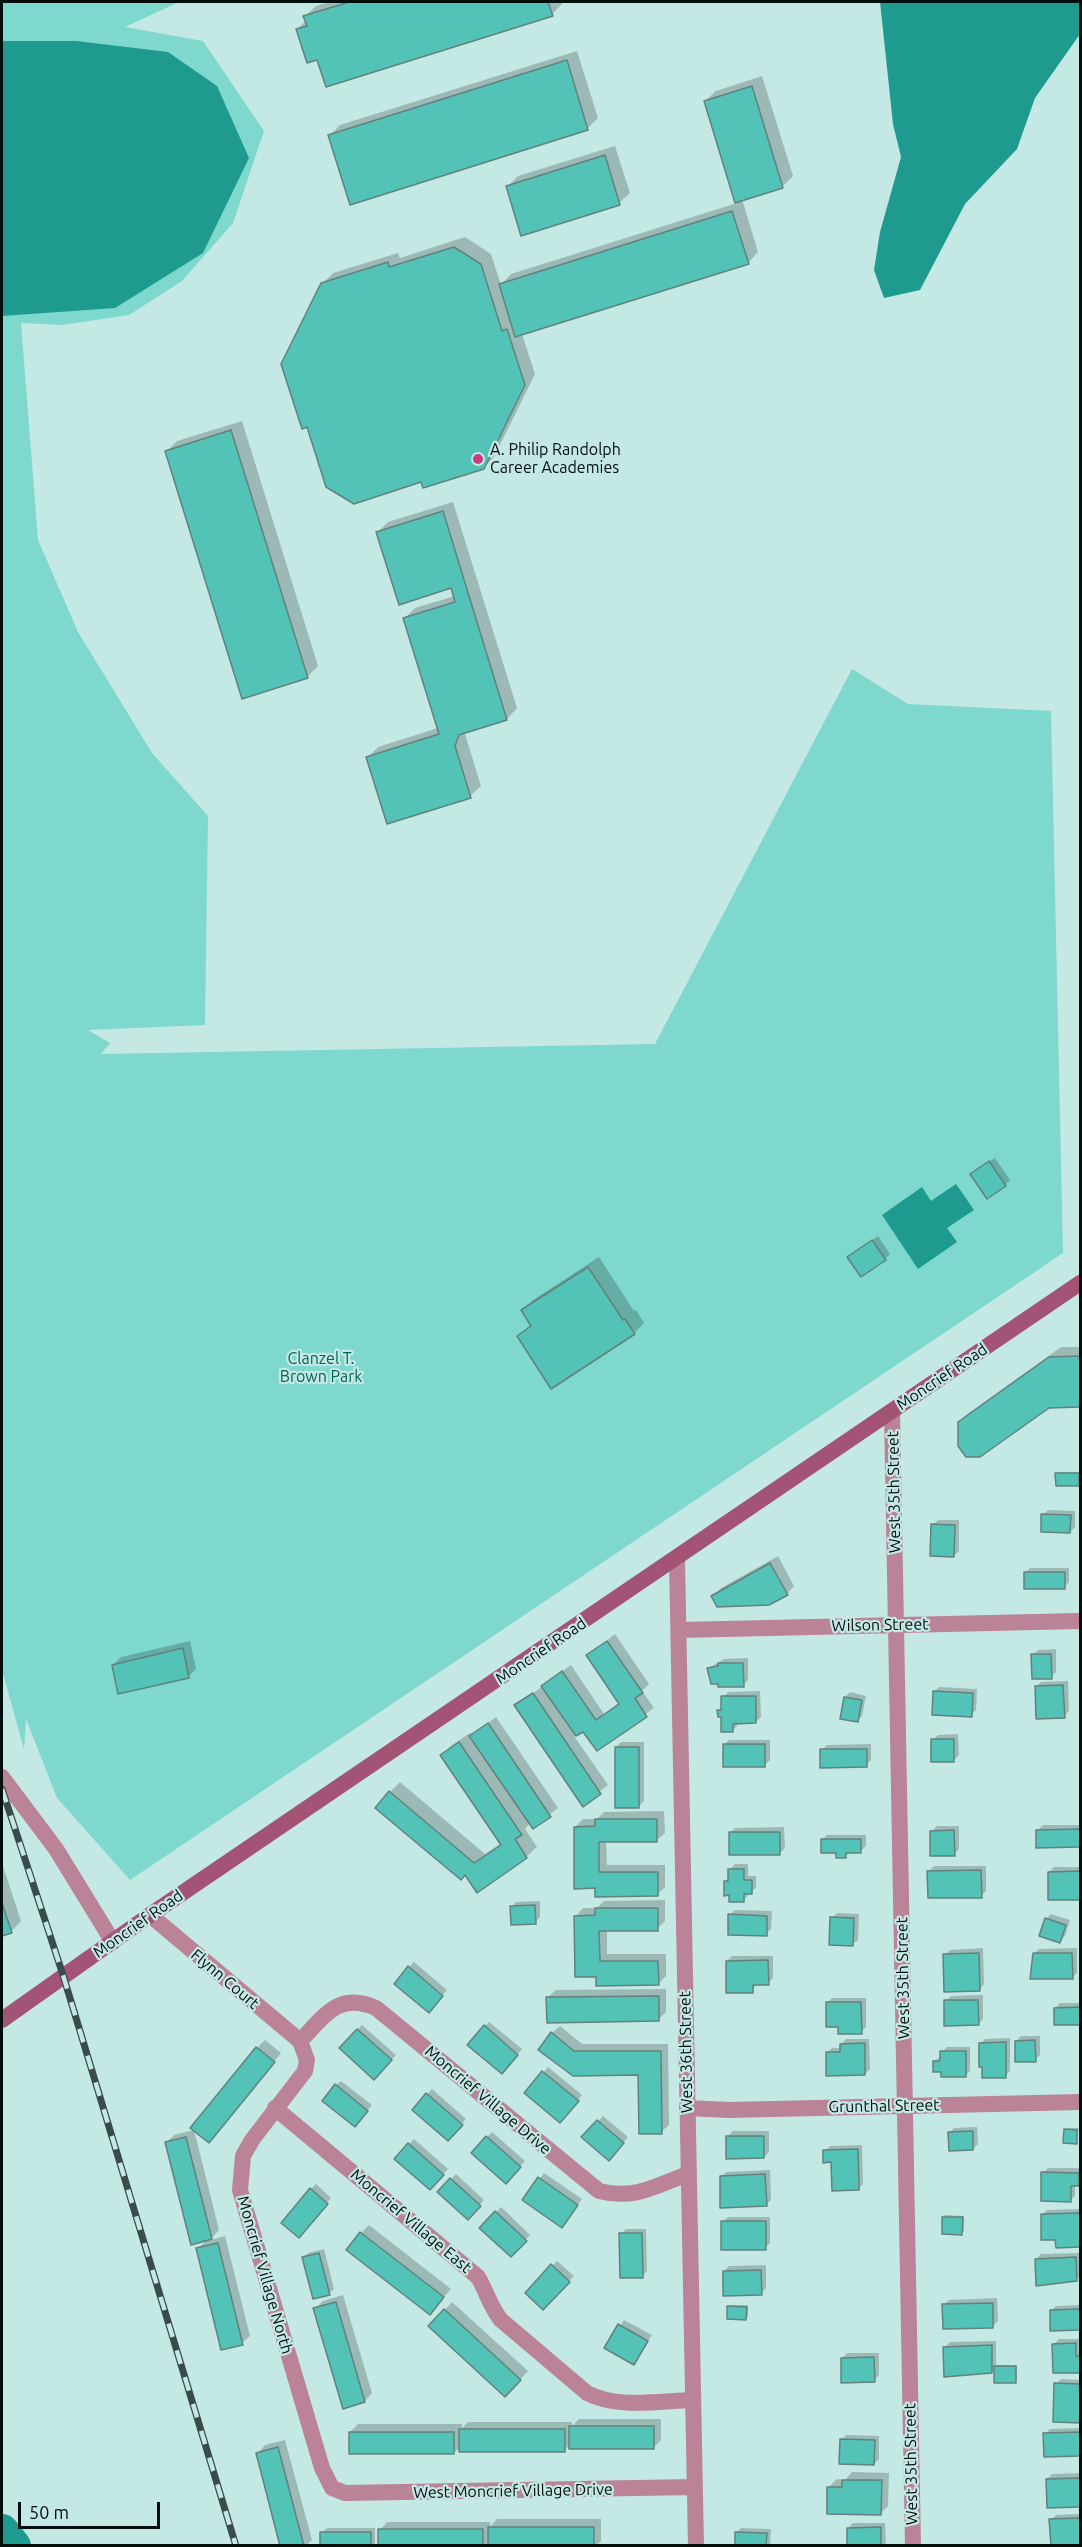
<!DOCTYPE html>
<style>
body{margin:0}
#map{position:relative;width:1082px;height:2547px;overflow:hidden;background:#c4e8e3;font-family:Ubuntu,sans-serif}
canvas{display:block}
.frame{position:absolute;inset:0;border:3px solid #030e0d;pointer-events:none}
.scale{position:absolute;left:18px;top:2502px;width:142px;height:27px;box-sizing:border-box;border:3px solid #030e0d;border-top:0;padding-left:8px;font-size:18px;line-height:21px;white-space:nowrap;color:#030e0d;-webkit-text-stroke:4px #c4e8e3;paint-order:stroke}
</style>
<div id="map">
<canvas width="1082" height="2547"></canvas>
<div class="frame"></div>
<div class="scale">50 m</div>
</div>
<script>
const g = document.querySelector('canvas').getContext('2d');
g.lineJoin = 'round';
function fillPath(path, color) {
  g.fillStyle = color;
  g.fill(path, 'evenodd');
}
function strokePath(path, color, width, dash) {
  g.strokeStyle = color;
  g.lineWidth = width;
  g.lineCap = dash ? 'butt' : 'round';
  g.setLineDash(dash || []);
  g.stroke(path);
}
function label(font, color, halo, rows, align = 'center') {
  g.font = font + ' Ubuntu,sans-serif';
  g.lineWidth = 4.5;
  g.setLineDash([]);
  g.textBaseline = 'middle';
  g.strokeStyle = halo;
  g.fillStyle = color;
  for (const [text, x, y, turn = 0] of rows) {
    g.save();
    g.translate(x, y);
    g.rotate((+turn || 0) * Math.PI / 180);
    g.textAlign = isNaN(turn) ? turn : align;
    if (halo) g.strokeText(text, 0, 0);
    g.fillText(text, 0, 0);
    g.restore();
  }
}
fillPath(new Path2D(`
 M2 2H179L125 27 203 41 264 131 233 223 182 281 129 315 62 325 21 323 38 540 78 632 152 753 208 816 205 1025 88 1030 110 1043 101 1054 655 1044 852 669 908 704 1051 711 1063 1253 130 1880 57 1798 26 1719 24 1749 2 1670Z`), '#7ed8ce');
fillPath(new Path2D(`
 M880 2H1080V34L1035 98 1017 149 965 204 920 290 884 298 874 270 880 232 901 157 893 124Z
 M2 41H76L168 52 217 86 249 158 203 253 115 308 2 316Z
 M956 1184 974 1210 947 1228 957 1242 918 1269 882 1215 922 1187 931 1201Z`), '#1e9a8f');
fillPath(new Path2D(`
 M329 2H562V4L552 14 318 58 297 29 306 21 305 16 316 6Z
 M577 51 598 118 587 129 330 135 340 125Z
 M762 76 793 176 783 186 742 199 758 252 748 263 522 334 535 374 494 457 483 468 322 284 333 273 398 253 400 258 465 237 491 254 501 285 511 274 737 203 705 101 716 91Z
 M615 146 630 193 619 203 507 187 518 176Z
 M242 421 318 666 307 677 167 451 177 441Z
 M453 502 517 708 507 719 466 731 465 734 481 786 470 796 368 757 378 747 438 728 404 619 415 608 455 596 452 587 378 532 388 522Z
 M995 1158 1010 1180 1005 1185 977 1169Z
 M878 1236 890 1254 885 1259 849 1257Z
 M599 1257 634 1311 636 1310 644 1323 634 1333 519 1336 531 1324 523 1310 533 1300Z
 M1061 1347H1080V1406H1049L959 1422 970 1412Z
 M1059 1472H1080V1482L1079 1484 1057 1474Z
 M1048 1510 1075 1511V1527L1070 1532 1043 1515Z
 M938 1520H959V1551L954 1556 933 1525Z
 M778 1556 794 1586 787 1594 713 1596 721 1588Z
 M1030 1568H1069V1582L1064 1587 1025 1573Z
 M615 1634 649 1684 642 1691 654 1708 597 1749 584 1729 574 1736 608 1785 583 1804 516 1706 571 1665 604 1714 620 1702 588 1655Z
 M190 1641 196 1669 189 1676 113 1665 121 1657Z
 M1056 1649V1672L1051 1677 1033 1655 1038 1650Z
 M748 1658V1680L743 1685 709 1668 724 1659Z
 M1068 1681 1069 1711 1064 1716 1036 1687 1041 1682Z
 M939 1687 977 1689 976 1710 971 1715 934 1692Z
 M760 1691 761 1717 756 1722H737V1726L732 1731 719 1711 723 1707V1697L728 1692Z
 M850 1692 866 1696 862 1716 857 1721 845 1697Z
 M496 1717 558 1808 533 1827 530 1823 525 1829 537 1847 526 1857 465 1873 390 1792 400 1782 485 1854 501 1843 441 1756 452 1745 470 1733 472 1735Z
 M958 1734 959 1755 954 1760 933 1740 938 1735Z
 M729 1740H770V1760L765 1765 724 1745Z
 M621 1742H644V1801L639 1806 616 1747Z
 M871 1744V1760L866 1765 822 1750 827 1745Z
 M664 1811 665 1833 657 1840 606 1841 607 1865H665V1887L657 1895 597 1887 575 1827 583 1819H597L604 1812Z
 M1043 1825H1080V1845L1038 1830Z
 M937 1826H959V1849L954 1854 932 1831Z
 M784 1827 785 1848 780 1853 730 1833 735 1828Z
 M827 1835H866V1846L861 1851H851L846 1856 822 1840Z
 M2 1863 21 1921 11 1932 2 1935Z
 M735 1864H748V1876H756V1888L749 1893 744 1901 730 1894 725 1882 730 1877V1869Z
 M934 1866H986V1891L981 1896 929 1871Z
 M1054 1867H1080V1898L1049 1899V1872Z
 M665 1900V1921L657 1929 607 1930V1954H666V1976L658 1984 597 1976 576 1916 583 1908H597L604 1901Z
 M540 1901V1917L535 1922 511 1907 516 1902Z
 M735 1910 772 1911 771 1929 766 1934 730 1915Z
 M837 1913 859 1914 858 1940 853 1944 832 1918Z
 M1051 1914 1070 1920 1065 1936 1060 1941 1046 1919Z
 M983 1948 984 1984 980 1989 945 1955 950 1950Z
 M1077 1948V1973L1072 1977 1034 1954 1039 1949Z
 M732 1956H773V1978L768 1983H757L752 1991 727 1961Z
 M414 1962 447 1990 434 2006 409 1967Z
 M666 1989V2012L658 2020 548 1997 556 1990Z
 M983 1995V2019L978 2024 946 2001 951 1996Z
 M832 1998H866V2027L861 2032 840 2025 827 2003Z
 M1060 2003H1080V2024H1055V2008Z
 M489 2022 522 2049 507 2067 485 2026Z
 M362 2025 396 2055 374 2078 341 2048Z
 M560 2026 582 2044H668L669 2125 661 2132 640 2074 573 2075 552 2033Z
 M1021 2036H1040V2055L1035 2060 1016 2041Z
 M1010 2038V2071L1005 2076 980 2044 985 2039Z
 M846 2039H869L870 2069 865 2074 827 2053 832 2048H841V2044Z
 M265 2040 281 2053 216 2133 257 2048Z
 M947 2047H970V2071L965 2076 942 2071 934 2061 942 2056V2052Z
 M548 2067 582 2095 565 2116 526 2093Z
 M341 2081 372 2105 360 2120 336 2085Z
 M432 2089 466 2119 453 2134 427 2094Z
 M603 2116 628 2137 614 2154 584 2137Z
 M977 2127 978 2144 973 2149 949 2133 954 2128Z
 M1067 2128H1079L1076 2142 1065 2130Z
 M194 2130 219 2230 210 2240 225 2236 250 2336 242 2343 198 2249 207 2239 166 2143 174 2135Z
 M733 2131H769V2152L764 2157 728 2136Z
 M492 2132 525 2161 510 2178 473 2153Z
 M414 2139 448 2169 435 2183 409 2144Z
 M862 2145 863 2184 858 2189 825 2151 830 2146Z
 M1048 2168H1080V2182L1075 2184V2196L1070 2200 1043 2173Z
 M770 2170 771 2200 766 2205 721 2177 726 2172Z
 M544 2173 582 2199 562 2226 524 2200Z
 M456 2174 484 2200 468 2218 439 2192Z
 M316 2184 331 2198 304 2231 311 2189Z
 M501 2207 530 2235 511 2255 482 2227Z
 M1080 2209V2245L1057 2246V2239L1042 2215 1047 2210Z
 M945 2215 964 2216V2231L962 2233 943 2217Z
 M728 2217H770V2243L765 2248 723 2222Z
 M369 2225 451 2289 430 2313 361 2233Z
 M626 2229H646L647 2271 642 2276 621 2234Z
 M324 2249 334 2289 329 2293 303 2258 308 2253Z
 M1080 2253V2276L1076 2280 1037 2284 1036 2259 1041 2254Z
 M557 2261 574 2276 543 2308 527 2293Z
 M766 2265V2288L761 2293 724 2271 729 2266Z
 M343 2295 372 2393 365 2401 315 2309 323 2301Z
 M997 2298 998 2321 993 2326 944 2305 949 2300Z
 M452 2302 528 2371 513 2387 445 2310Z
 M731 2305H748V2316L746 2319 729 2307Z
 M1080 2305V2329L1052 2330 1051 2311 1056 2306Z
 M624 2320 652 2335 633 2363 606 2347Z
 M1059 2339H1080V2371L1054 2372V2344Z
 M996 2341V2365H1017V2379L1015 2381 995 2368 992 2372 945 2347 950 2342Z
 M847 2353H879V2375L874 2380 842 2358Z
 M1061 2379 1080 2380V2422L1054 2421 1056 2384Z
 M579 2419H661V2440L653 2448 571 2444 564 2450 460 2447 454 2453 350 2432 358 2424H462V2428L468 2422H572V2426Z
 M1080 2428V2455L1045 2434 1050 2429Z
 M846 2435 879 2436V2459L874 2464 841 2440Z
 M285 2440 312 2540 306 2546H282L258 2453 265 2445Z
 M852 2472 889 2473 888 2506 880 2514 829 2487 837 2479 845 2480Z
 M1080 2473V2505L1048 2506 1047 2479 1052 2474Z
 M1080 2514V2545L1066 2546 1051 2520 1056 2515Z
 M497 2519H601V2541L596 2546H380V2530L387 2522H490V2527Z
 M853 2523H885L886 2545 849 2546 848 2528Z
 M327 2528H375V2546H322V2533Z
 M741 2528 771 2529 770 2546H736L737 2532Z`), '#0003');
strokePath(new Path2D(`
 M2 2531 14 2546`), '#1e9a8f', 34);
const building = new Path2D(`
 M349 2H548L553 16 326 87 317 60 307 63 296 29 307 26 303 16Z
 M567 60 588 130 350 205 328 135Z
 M752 86 783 188 735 203 704 101Z
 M605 155 620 205 521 236 506 186Z
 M732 211 749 264 515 337 499 284Z
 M454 247 481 264 502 331 507 329 525 385 484 469 423 488 421 482 354 504 326 487 307 427 302 429 281 364 321 283 388 262 389 267Z
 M231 430 308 678 242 699 165 451Z
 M443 511 507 720 459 735 455 746 471 798 387 824 366 757 439 734 403 618 455 602 451 588 399 605 376 532Z
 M989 1161 1006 1186 987 1199 970 1174Z
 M872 1240 886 1260 861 1277 847 1257Z
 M588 1267 623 1320 625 1319 635 1334 551 1389 517 1336 531 1326 521 1310Z
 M1080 1356V1407L1049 1408 980 1457H966L958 1446V1422L1049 1357Z
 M1055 1473H1079V1486H1056Z
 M1041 1514 1071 1515 1070 1533 1041 1532Z
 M931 1524 955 1525 954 1557 930 1556Z
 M770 1563 788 1595 769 1605 717 1607 711 1596Z
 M1024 1572H1065V1589H1024Z
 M607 1641 643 1693 635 1698 647 1717 597 1751 583 1732 576 1736 541 1686 562 1671 596 1720 619 1704 586 1655Z
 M183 1648 189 1678 118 1694 112 1665Z
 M1031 1654H1051L1052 1679H1032Z
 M718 1663H743L744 1687H718V1684H711L707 1668 718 1666Z
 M1063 1685 1065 1718 1036 1719 1035 1686Z
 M933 1691 973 1693 972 1717 932 1715Z
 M533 1693 601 1794 583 1807 514 1705Z
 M721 1696H756V1723L733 1724V1732H721V1717H718L717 1710H721Z
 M844 1697 862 1700 858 1722 840 1719Z
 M488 1723 551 1817 533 1829 469 1736Z
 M931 1739H954V1762H931Z
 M459 1742 522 1835 515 1839 527 1858 477 1893 465 1875 461 1880 375 1808 389 1791 474 1863 501 1845 440 1755Z
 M723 1744H765V1767H723Z
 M615 1747H639V1808H615Z
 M820 1749H867V1767L820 1768Z
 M595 1819H657V1842H599V1872H658V1896L595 1897V1888L574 1889V1827L595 1826Z
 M1080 1829V1847L1036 1848V1830Z
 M954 1830 955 1856H930V1831Z
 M729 1832H780V1855H729Z
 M821 1839H861V1853H846V1858H836V1853H821Z
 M728 1869H744V1880H752V1894H744V1902H729V1895L724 1896V1881H728Z
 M981 1870 982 1898H928L927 1871Z
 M1080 1871V1900H1048V1872Z
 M2 1903 12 1933 2 1936Z
 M535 1905 536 1924 511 1925 510 1906Z
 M595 1908H658V1931H599L600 1961H658L659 1985 596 1986V1977H575L574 1916 595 1915Z
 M728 1914 767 1916V1936L728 1935Z
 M830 1917 854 1918 853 1946 829 1945Z
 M1045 1918 1066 1925 1060 1943 1039 1936Z
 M979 1953 980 1991 944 1992 943 1954Z
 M1033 1953H1072L1073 1979H1030Z
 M768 1960 769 1985H753V1993H726V1961Z
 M408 1966 443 1996 429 2013 394 1984Z
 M659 1996V2021L547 2023 546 1997Z
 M944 2000H978L979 2025 944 2026Z
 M826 2002H861L862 2034H838V2027H826Z
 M1080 2007V2025H1054V2008Z
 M484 2025 518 2055 502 2074 467 2045Z
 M357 2029 392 2060 374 2080 339 2048Z
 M551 2032 574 2051H661L662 2134H639L638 2075 573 2076 538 2050Z
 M1035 2040 1036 2062H1015V2041Z
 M1006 2042V2078H982V2067H979V2043Z
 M865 2043V2075L826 2076V2052H840V2044Z
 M256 2047 275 2062 209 2143 190 2128Z
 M940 2051H966V2077H941V2072H933V2061H940Z
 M542 2071 579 2101 560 2123 524 2093Z
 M335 2084 368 2111 355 2127 322 2101Z
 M426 2093 463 2125 448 2141 412 2110Z
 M597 2120 624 2143 609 2161 581 2137Z
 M1064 2129 1077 2130V2144L1063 2143Z
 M973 2131V2150L949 2151 948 2132Z
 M486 2136 521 2167 506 2184 471 2153Z
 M726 2136H764V2158L726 2159Z
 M186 2137 212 2239 191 2245 165 2142Z
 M408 2143 444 2175 430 2190 394 2159Z
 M858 2149 859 2190 832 2191 831 2162 823 2163V2150Z
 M1041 2172 1079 2173V2186H1071V2202L1041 2201Z
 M765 2174 767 2206 720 2208V2176Z
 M538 2177 578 2205 562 2228 522 2200Z
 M450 2178 481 2206 468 2220 437 2192Z
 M310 2188 328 2204 299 2238 281 2223Z
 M495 2211 527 2241 511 2257 479 2228Z
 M1080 2213V2247L1056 2248 1055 2240H1041V2214Z
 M942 2217H963L962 2235 942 2234Z
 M721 2221H766V2250H721Z
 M360 2232 444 2297 430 2315 346 2250Z
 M619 2233H642L643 2278H620Z
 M218 2243 243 2345 221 2350 196 2248Z
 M319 2253 330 2295 313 2299 302 2257Z
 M1076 2257 1077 2281 1036 2286 1035 2259Z
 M551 2264 570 2282 543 2310 525 2293Z
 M761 2270 762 2295 723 2296V2271Z
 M336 2302 365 2402 343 2409 313 2308Z
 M993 2303V2328L943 2329 942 2304Z
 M727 2306 747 2307 746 2320 727 2319Z
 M444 2309 521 2380 505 2397 428 2326Z
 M1080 2309V2330L1050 2331V2310Z
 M618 2324 648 2341 634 2365 604 2348Z
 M1076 2343V2356H1080V2373H1053L1052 2344Z
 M992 2345V2373L944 2377 943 2347Z
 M874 2357 875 2382 841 2383V2358Z
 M994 2366H1016V2383H994Z
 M1054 2383 1080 2384V2423L1053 2422Z
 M569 2426H654V2449H569Z
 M459 2429H565V2452H459Z
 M349 2432H454V2454H349Z
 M1080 2432V2456L1044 2457 1043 2433Z
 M840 2439 875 2440 874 2465 839 2464Z
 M278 2447 304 2546H280L256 2453Z
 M1080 2478V2507L1047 2508 1046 2479Z
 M842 2480H882L881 2515 827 2514V2487H842Z
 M1080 2518V2546H1051L1049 2519Z
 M488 2527H594V2546H488Z
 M881 2527V2546H847V2528Z
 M378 2529H483V2546H378Z
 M320 2532H371V2546H320Z
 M735 2532 767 2533 766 2546H735Z`);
fillPath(building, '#53c2b7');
strokePath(building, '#61827e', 1.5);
strokePath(new Path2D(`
 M892 1411 913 2546
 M677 1559 696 2546
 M679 1630 1080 1621
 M2 1777 56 1849 113 1942
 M150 1915 300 2041 307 2060 305 2071 252 2140 243 2156 240 2190 322 2468 332 2488 345 2493 694 2487
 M300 2041C324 2017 338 1991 376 2008L599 2191C635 2200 655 2186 688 2174
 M275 2108 478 2277C487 2292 490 2307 501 2320L587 2393C617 2409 659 2401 693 2400
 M687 2108 729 2110 1080 2102`), '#ba8397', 16);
strokePath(new Path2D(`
 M2 2020 150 1915 1080 1283`), '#a35475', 16);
const rail = new Path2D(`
 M2 1789 63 1975 236 2546`);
strokePath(rail, '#3a4c4a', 7);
strokePath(rail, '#c4e8e3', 4.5, [14]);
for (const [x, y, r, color] of [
 [478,459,6,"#c53f7f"]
]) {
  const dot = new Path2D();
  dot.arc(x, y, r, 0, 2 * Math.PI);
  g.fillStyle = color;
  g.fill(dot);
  strokePath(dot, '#c4e8e3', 2);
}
label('16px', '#030e0d', '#c4e8e3', [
 ["A. Philip Randolph",490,450],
 ["Career Academies",490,468]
], 'left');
label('16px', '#00635c', '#c4e8e3', [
 ["Clanzel T.",321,1359],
 ["Brown Park",321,1377]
]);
label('16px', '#030e0d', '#c4e8e3', [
 ["Moncrief Road",942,1377,-34],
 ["West 35th Street",894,1492,-91],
 ["Wilson Street",880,1625,-1],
 ["Moncrief Road",541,1651,-34],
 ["Moncrief Road",138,1924,-35],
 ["West 35th Street",903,1978,-91],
 ["Flynn Court",225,1979,40],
 ["West 36th Street",686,2052,-91],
 ["Moncrief Village Drive",488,2100,40],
 ["Grunthal Street",884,2106,-1],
 ["Moncrief Village East",411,2221,40],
 ["Moncrief Village North",265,2275,74],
 ["West 35th Street",911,2464,-91],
 ["West Moncrief Village Drive",513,2491,-1]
]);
</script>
